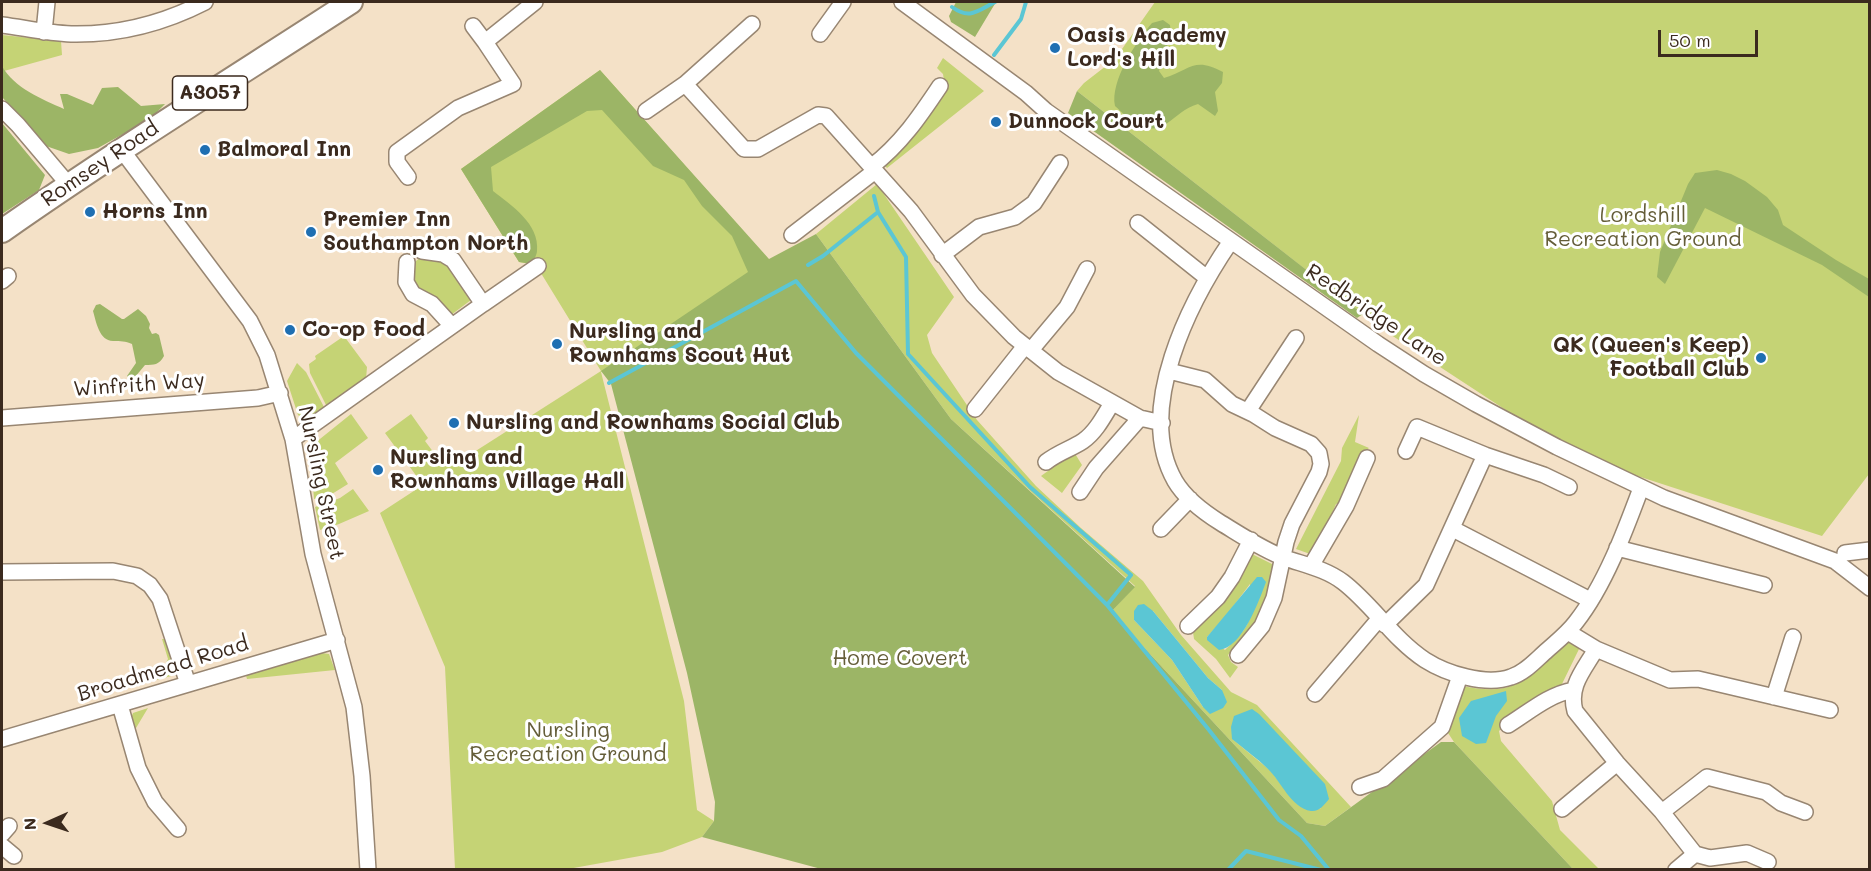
<!DOCTYPE html>
<style>
body{margin:0}
#map{position:relative;width:1871px;height:871px;overflow:hidden;background:#f4e1c7;font-family:Mali,sans-serif}
canvas{display:block}
.frame{position:absolute;inset:0;border:3px solid #3b2a1e;pointer-events:none}
.north{position:absolute;left:18px;top:793px;width:60px;height:60px;-webkit-text-stroke:4px #fff;paint-order:stroke;rotate:267deg;font-size:16px;font-weight:700;line-height:24px;text-align:center;color:#3b2a1e}
.north::after{content:'';display:block;margin:auto;width:21px;height:27px;background:#3b2a1e;clip-path:polygon(50% 0,100% 100%,50% 72%,0 100%)}
.scale{position:absolute;left:1658px;top:30px;width:100px;height:27px;box-sizing:border-box;border:3px solid #3b2a1e;border-top:0;padding-left:8px;font-size:18px;line-height:21px;white-space:nowrap;color:#3b2a1e;-webkit-text-stroke:4px #fff;paint-order:stroke}
</style>
<div id="map">
<canvas width="1871" height="871"></canvas>
<div class="frame"></div>
<div class="north">N</div>
<div class="scale">50 m</div>
</div>
<script>
const g = document.querySelector('canvas').getContext('2d');
g.lineJoin = 'round';
function fillPath(path, color) {
  g.fillStyle = color;
  g.fill(path, 'evenodd');
}
function strokePath(path, color, width, dash) {
  g.strokeStyle = color;
  g.lineWidth = width;
  g.lineCap = dash ? 'butt' : 'round';
  g.setLineDash(dash || []);
  g.stroke(path);
}
function label(font, color, halo, rows, align = 'center') {
  g.font = font + ' Mali,sans-serif';
  g.lineWidth = 6;
  g.setLineDash([]);
  g.textBaseline = 'middle';
  g.strokeStyle = halo;
  g.fillStyle = color;
  for (const [text, x, y, turn = 0] of rows) {
    g.save();
    g.translate(x, y);
    g.rotate((+turn || 0) * Math.PI / 180);
    g.textAlign = isNaN(turn) ? turn : align;
    if (halo) g.strokeText(text, 0, 0);
    g.fillText(text, 0, 0);
    g.restore();
  }
}
fillPath(new Path2D(`
 M1155 2H1869V474L1822 536 1576 456 1382 329 1077 91 1084 83 1115 59Z
 M2 35 61 41 62 55 4 71 2 66Z
 M943 58 984 91 887 168 885 166 919 127 945 87 943 74 937 68Z
 M600 70 769 260 601 372 684 701 697 810 714 821 702 837 662 852 568 869H455L445 667 380 513 423 485 385 433 411 414 428 438 425 441 437 457 449 448 460 461 601 371 536 265 519 262 461 169Z
 M877 184 954 297 927 335 932 353 977 420 1036 486 1081 528 1143 581 1181 635 1231 692 1257 705 1351 807 1325 826 1307 823 1111 612 1135 586 951 419 816 234ZM1153 611 1208 678 1222 690 1203 707 1172 660 1134 620ZM1232 739 1321 809 1290 796 1271 771Z
 M421 257 440 260 449 267 471 300 451 315 411 284V265Z
 M344 336 367 367 366 379 327 407 310 373 309 364 316 359 315 356Z
 M297 363 306 372 325 409 316 414 302 418 298 415 287 381Z
 M351 414 368 438 335 463 348 484 327 497 314 499 310 447Z
 M1359 415 1355 442 1369 448 1362 454 1344 502 1336 504 1330 518 1333 522 1313 555 1296 549 1341 461 1342 448Z
 M1074 452 1082 465 1062 493 1041 476Z
 M353 489 369 511 339 524 320 530 315 507 340 498Z
 M1250 553 1276 566C1266 604 1257 628 1228 655L1231 662 1238 667 1230 678 1216 659 1194 639 1193 632C1208 616 1250 582 1245 560ZM1250 584C1252 621 1253 623 1225 650L1207 637 1226 616Z
 M162 639H166C170 652 177 663 171 676L157 680 168 659Z
 M1566 639 1580 647 1561 686 1534 699 1499 731 1501 741 1552 801 1560 830 1599 869H1573L1454 742 1446 730 1463 686C1480 690 1503 692 1520 682 1532 675 1554 650 1566 639Z
 M315 652 329 654 335 670 247 679 245 672Z
 M148 708 133 733 131 718 133 713Z`), '#c5d375');
fillPath(new Path2D(`
 M956 2H996L975 37 951 22 949 16Z
 M1163 20 1170 25 1171 34 1159 71 1164 78C1190 70 1194 56 1223 72L1222 83 1215 92 1218 111 1215 116 1198 104C1184 108 1178 116 1166 124 1146 137 1129 119 1115 106 1110 81 1136 42 1152 23Z
 M2 66C14 88 42 99 64 109L60 94H67L93 105 102 88 118 87 141 106 165 104 150 119 98 148 69 154 46 146 2 97Z
 M600 70 769 259 816 234 951 419 1135 587 1111 612 1307 823 1325 826 1441 742H1454L1573 869 825 870 702 837 714 821 715 802 687 673 611 384 601 371 748 272 732 236 702 206 684 180 653 166 602 110 587 111 491 167 493 191C511 205 540 224 537 251 537 255 533 261 532 264L519 262 461 169Z
 M1077 91 1363 314 1357 318 1068 113Z
 M2 123 45 175 39 190 2 214Z
 M1717 170 1731 174 1745 181 1767 197 1778 210 1783 225 1836 260 1869 279V297L1822 265 1705 208 1665 284 1657 277 1660 252 1688 184 1695 173Z
 M100 304 122 319H124L138 309 146 316 150 324 149 328 152 334 156 333 159 335 164 356C159 365 154 365 145 365L135 377 131 379 127 376 136 363 132 344C125 341 121 341 113 341 99 341 96 321 93 311L96 305Z`), '#9cb566');
fillPath(new Path2D(`
 M1257 577H1262L1266 582C1259 601 1242 648 1219 650L1207 640V637Z
 M1144 604 1153 611 1208 678 1222 690 1227 702 1223 708 1210 714 1203 707 1172 660 1134 620V611L1138 605Z
 M1506 691 1507 701 1496 716 1486 743 1476 744 1462 736 1459 718 1471 701Z
 M1252 709 1259 714 1325 784 1329 799C1324 805 1319 812 1311 811 1291 808 1281 781 1268 769 1257 758 1244 749 1232 739L1231 727 1234 716Z`), '#5bc6d4');
strokePath(new Path2D(`
 M952 7C970 20 977 11 995 2
 M994 55 1021 19 1026 2
 M874 196 878 212
 M808 265 823 256 878 212 906 257 908 354 1030 487 1131 575 1107 605
 M609 383 796 281 856 353 1107 605 1209 730 1279 820 1301 836 1329 870
 M1228 870 1246 851 1321 870`), '#5bc6d4', 4);
const street = new Path2D(`
 M902 2 1026 93 1046 111 1378 344 1424 374 1476 404 1557 447 1664 498 1835 561 1870 588
 M752 24 685 84 744 149H758L818 115 826 116 911 211 973 295 1014 337 1058 372 1140 418 1162 423
 M2 25C25 28 47 33 71 34 119 35 162 24 205 2
 M473 26 485 42
 M44 32 47 2
 M820 34 843 2
 M2 109 18 125 68 184
 M646 111 685 84
 M121 149 250 321 267 355 293 439 313 554 354 707 362 776 368 870
 M871 167C901 144 920 116 940 86
 M408 177 397 162V152L458 108 513 84 485 42 535 2
 M1138 223 1207 278
 M792 235 875 171
 M1231 241C1190 301 1134 409 1175 481 1185 498 1205 513 1221 523 1241 535 1263 550 1285 558 1305 565 1326 569 1343 582 1373 605 1393 639 1425 660 1447 674 1486 686 1511 677 1524 673 1534 662 1544 653 1555 643 1567 634 1576 622 1605 585 1625 531 1641 488
 M422 251 443 254 453 260 483 304 538 266
 M942 255 979 227 1015 217 1034 203 1060 163
 M407 262 406 282 413 294 432 304 452 326
 M2 281 8 276
 M1031 350 1067 307 1087 269
 M1169 371 1205 380 1232 404 1253 414 1275 428 1311 444 1319 453 1321 464 1319 472 1292 524 1286 542 1274 598 1262 626 1238 655
 M975 409 1025 346
 M1248 411 1296 338
 M2 418 258 398 280 393
 M293 439 483 304
 M1485 455 1544 475 1569 487
 M1046 462C1059 452 1071 449 1083 441 1096 432 1104 416 1112 403
 M1080 492 1096 468 1140 418
 M1161 529 1190 499
 M1453 529 1590 600
 M1617 548 1764 585
 M1845 553 1870 550
 M1311 566 1346 506 1367 458
 M2 572 113 571 137 576 150 585 160 599 188 684
 M1385 625 1426 585 1485 455 1417 427 1406 451
 M1188 626 1218 597 1232 577 1251 540
 M1568 632 1596 649 1670 680 1698 679 1830 710
 M1596 649C1584 670 1568 686 1575 711L1617 763 1662 812 1707 777 1766 792 1781 803 1805 812
 M1315 694 1379 619
 M1774 697 1793 637
 M120 705 138 768 155 802 178 829
 M1508 725C1529 712 1548 695 1573 690
 M2 739 337 640
 M1360 787 1383 779 1442 727 1460 676
 M1562 809 1617 763
 M1662 812 1695 854 1676 870
 M2 834 9 826
 M2 846 14 856
 M1695 854 1710 858 1747 853 1768 862`);
const primary = new Path2D(`
 M2 231C116 151 234 78 351 2`);
strokePath(street, '#988672', 18);
strokePath(primary, '#988672', 26);
strokePath(street, '#fff', 15);
strokePath(primary, '#fff', 22);
for (const [x, y, r, color] of [
 [1055,48,6,"#1f6fb2"],
 [996,122,6,"#1f6fb2"],
 [205,150,6,"#1f6fb2"],
 [90,212,6,"#1f6fb2"],
 [311,232,6,"#1f6fb2"],
 [290,330,6,"#1f6fb2"],
 [557,344,6,"#1f6fb2"],
 [1761,358,6,"#1f6fb2"],
 [454,423,6,"#1f6fb2"],
 [378,470,6,"#1f6fb2"]
]) {
  const dot = new Path2D();
  dot.arc(x, y, r, 0, 2 * Math.PI);
  g.fillStyle = color;
  g.fill(dot);
  strokePath(dot, '#fff', 2);
}
for (const [x, y, w] of [
 [210,93,75]
]) {
  const box = new Path2D();
  box.roundRect(x - w / 2, y - 17, w, 34, 4.5);
  g.fillStyle = '#fff';
  g.fill(box);
  strokePath(box, '#3b2a1e', 1.5);
}
label('bold 20px', '#3b2a1e', null, [
 ["A3057",210,93]
]);
label('bold 21px', '#3b2a1e', '#fff', [
 ["Oasis Academy",1067,36],
 ["Lord's Hill",1067,60],
 ["Dunnock Court",1008,122],
 ["Balmoral Inn",217,150],
 ["Horns Inn",102,212],
 ["Premier Inn",323,220],
 ["Southampton North",323,244],
 ["Co-op Food",302,330],
 ["Nursling and",569,332],
 ["Rownhams Scout Hut",569,356],
 ["QK (Queen's Keep)",1749,346,"right"],
 ["Football Club",1749,370,"right"],
 ["Nursling and Rownhams Social Club",466,423],
 ["Nursling and",390,458],
 ["Rownhams Village Hall",390,482]
], 'left');
label('21px', '#3b2a1e', '#fff', [
 ["Romsey Road",100,164,-34],
 ["Redbridge Lane",1376,315,34],
 ["Winfrith Way",139,385,-4],
 ["Nursling Street",321,483,78],
 ["Broadmead Road",163,669,-17]
]);
label('21px', '#645d38', '#fff', [
 ["Lordshill",1643,216],
 ["Recreation Ground",1643,240],
 ["Home Covert",900,659],
 ["Nursling",568,731],
 ["Recreation Ground",568,755]
]);
</script>
